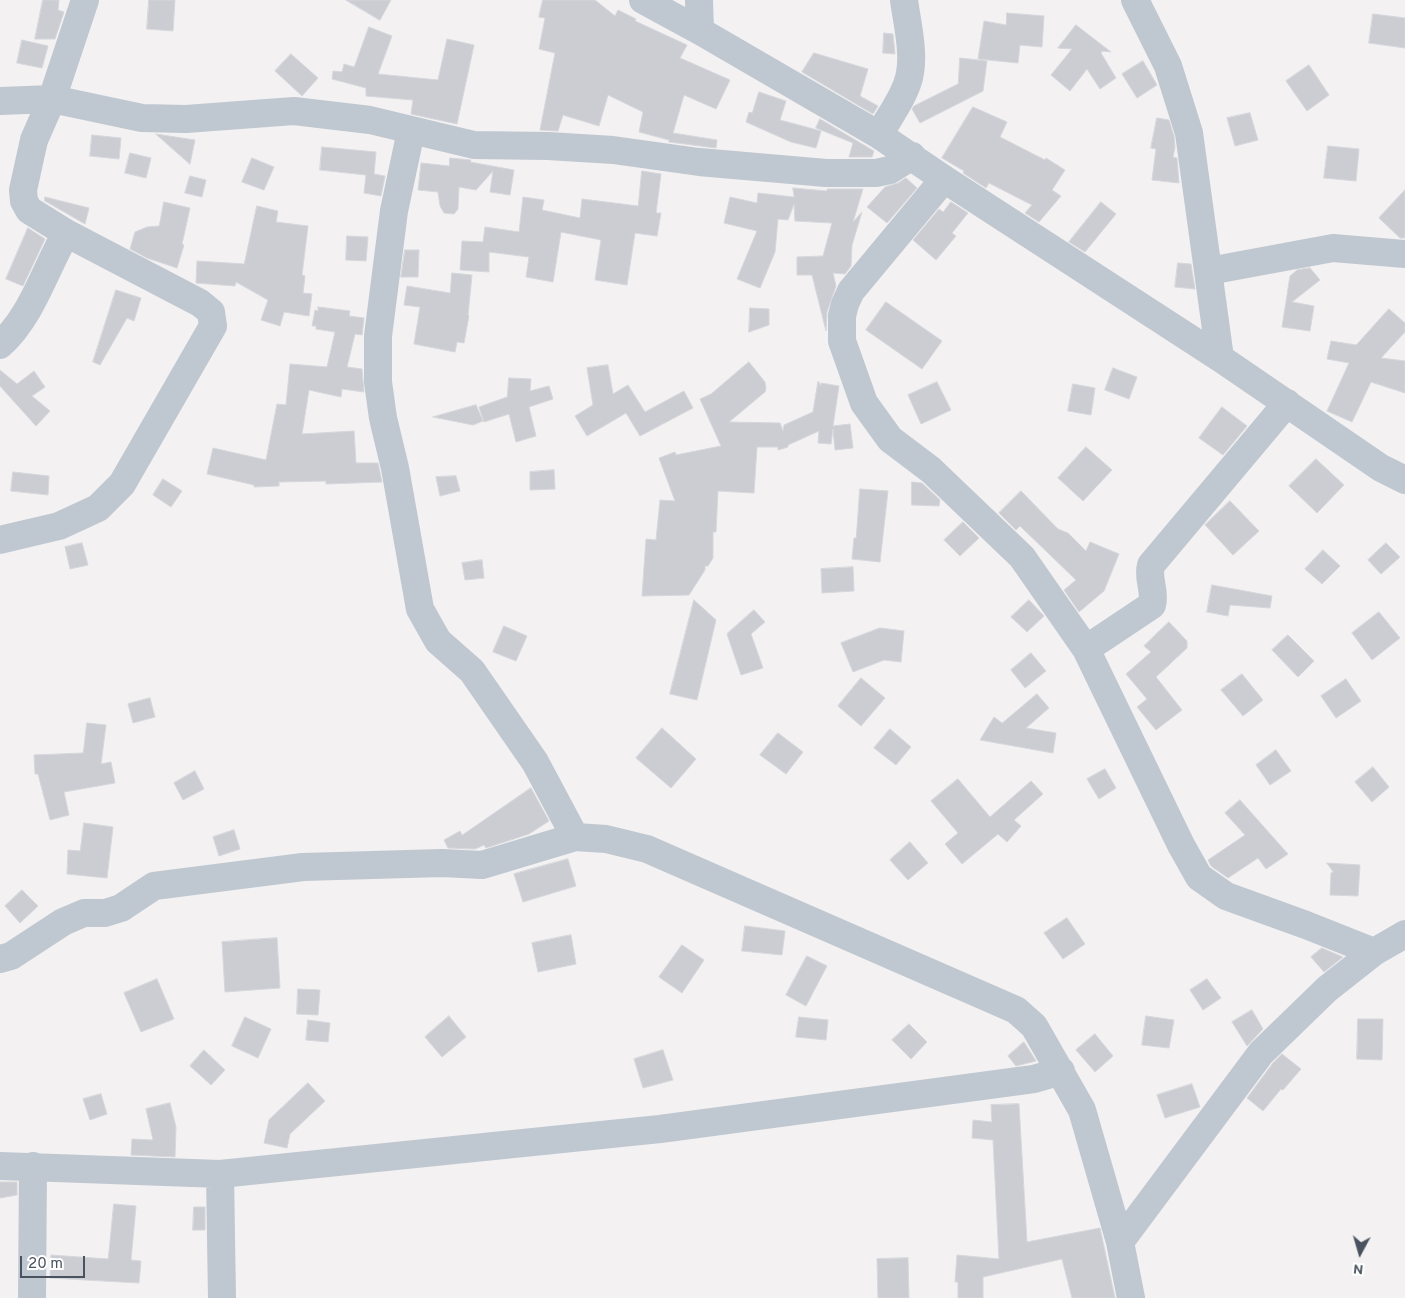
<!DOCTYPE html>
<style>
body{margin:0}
#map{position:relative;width:1405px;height:1298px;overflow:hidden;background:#f3f1f1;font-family:Overpass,sans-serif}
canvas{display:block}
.north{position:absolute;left:1335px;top:1228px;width:50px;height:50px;-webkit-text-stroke:4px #fff;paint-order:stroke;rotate:186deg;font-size:14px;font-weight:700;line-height:20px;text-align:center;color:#49535f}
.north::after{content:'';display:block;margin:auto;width:18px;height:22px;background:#49535f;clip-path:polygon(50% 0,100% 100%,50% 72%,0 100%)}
.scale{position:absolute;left:20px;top:1256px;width:65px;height:22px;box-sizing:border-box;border:2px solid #49535f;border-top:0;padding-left:6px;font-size:15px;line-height:18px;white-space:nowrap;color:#49535f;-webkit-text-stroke:4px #fff;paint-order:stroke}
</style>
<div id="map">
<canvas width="1405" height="1298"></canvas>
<div class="north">N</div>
<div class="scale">20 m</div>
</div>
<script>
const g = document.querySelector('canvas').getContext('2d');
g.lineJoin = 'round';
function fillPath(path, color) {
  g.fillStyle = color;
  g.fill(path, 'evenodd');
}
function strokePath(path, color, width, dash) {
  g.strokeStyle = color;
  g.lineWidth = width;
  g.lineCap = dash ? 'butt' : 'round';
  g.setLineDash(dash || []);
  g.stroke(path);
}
const building = new Path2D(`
 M43 0H59L58 10 64 12 55 39H35Z
 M149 0H175L173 31 147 29Z
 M346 0H391L380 20Z
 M543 0H595L615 16 618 10 636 19 635 21 687 45 680 58 730 80 716 109 684 95 673 133 717 140 716 148 669 142V140L639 132 643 112 608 95 599 126 563 115 558 131 540 130 555 53 539 49 545 18 539 17Z
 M1007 13 1044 16 1042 47 1020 45 1018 63 978 59 984 21 1006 25Z
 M1373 14 1405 18V48L1369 43Z
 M1076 25 1111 52 1102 51 1101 53 1116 78 1100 89 1087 69 1070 91 1051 75 1072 49 1058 48Z
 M369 27 392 36 378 74 438 80 447 39 474 45 457 124 411 114 413 100 366 96V88L332 79 333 71 342 72 344 64 354 67Z
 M884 33 893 34 895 54 883 53Z
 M22 40 48 46 42 68 17 63Z
 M814 53 868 69 860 96 878 106 873 114 802 72Z
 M291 54 318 78 302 96 275 71Z
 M960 58 987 61 983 91 920 123 912 109 914 106 958 84Z
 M1143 61 1157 85 1137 98 1122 74Z
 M1309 65 1329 95 1307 111 1286 81Z
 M759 92 786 101 780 120 821 131 816 148 791 142 746 122 749 112 752 113Z
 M973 107 1007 122 1000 137 1045 160 1046 158 1065 170 1052 190 1061 196 1039 222 1025 213 1032 205 989 183 986 188 963 173 964 171 942 158Z
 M1250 113 1258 140 1235 146 1227 118Z
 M1157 118 1169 120 1174 136 1175 147 1173 157 1177 158 1179 183 1152 180 1156 149 1151 148Z
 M820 119 874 151 872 157H849L853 143 816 128Z
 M156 134 195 140 190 164Z
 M92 135 121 138 119 159 90 156Z
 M1328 146 1359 149 1356 181 1324 178Z
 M322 147 376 152 374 174 385 176 381 196 364 193 366 175 320 170Z
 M130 153 151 158 146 178 125 173Z
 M252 158 274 167 264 190 242 182Z
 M450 158 471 160 470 162 514 170 510 195 490 192 493 171 476 190 459 187 458 209 454 214 444 213 440 206 438 192 418 190 421 163 449 166Z
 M642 171 661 174 656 213H661L657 236 635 233 627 285 595 280 601 240 561 232 553 282 526 277 529 257 489 252V272L460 270 462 241 483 242 485 227 519 232 523 197 544 200 542 210 580 218 582 199 638 206Z
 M190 176 206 180 202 197 185 193Z
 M906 178 917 188 887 223 867 207 885 187 898 183Z
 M793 188 827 191V189H863L853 222 862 212 852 245 851 266 845 274 833 273 836 286 827 312 826 331 812 275H797V257L823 256 832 223 795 221 794 204 788 220 778 219 775 252 760 288 737 279 757 231 724 223 730 197 757 203 758 193 794 197Z
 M1405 190V238H1400L1379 218Z
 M45 197 89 208 85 224 45 201Z
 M164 202 190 208 182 244 184 245 177 268 147 258 130 249 135 232 147 227 159 226Z
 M951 202 968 213 952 233 956 236 936 260 913 240 939 209 943 212Z
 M1101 202 1116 214 1085 252 1069 242Z
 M257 206 278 211 276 222 308 226 302 275 305 276 303 293 312 294 309 316 284 312 280 326 261 320 268 300 236 282 235 286 196 283 197 261 244 264Z
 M28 228 45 239 23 286 6 279Z
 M347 236 368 237 366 261 346 260Z
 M405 250H419L418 277H401Z
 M1178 263 1191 264 1195 289 1175 287Z
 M1310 268 1320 280 1292 302 1314 306 1310 331 1282 327 1290 276 1297 270Z
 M452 273 472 275 468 315 469 316 464 343 457 342 455 352 414 344 420 307 404 305 407 286 450 293Z
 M116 290 141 298 134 321 127 318 100 365 93 362Z
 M886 302 942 341 922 369 866 330Z
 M318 307 350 311 349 316 364 318 362 335 355 334 347 367 362 369 364 392 342 389 341 397 309 390 302 434 354 431 356 463H378L382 482 326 484V481L279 482V486L254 487V485L207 474 213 448 266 460 277 404 286 405 290 364 327 367 335 332 316 329V326H312L315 310 318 311Z
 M750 308 769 309V325L749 332Z
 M1389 309 1405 323V332L1381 358 1405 361V393L1371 382 1352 422 1327 411 1349 363 1327 359 1331 341 1356 345Z
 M749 362 765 382 766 388 765 392 729 422 780 423 783 431 784 425 813 412 818 381 821 386V383L839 386 833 426 850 424 853 448 835 450 833 429 831 444 818 443 819 431 788 445V447L778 450V447H757L754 493 718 491 716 532H713V558L708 566H705V570L689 595 642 596 646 539 656 540 660 500 675 501 659 458 675 452 676 455 721 446 700 399 711 394Z
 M608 365 613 394 628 385 645 412 684 391 693 408 640 436 626 413 587 436 575 416 593 405 587 368Z
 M1113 368 1137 377 1129 399 1105 390Z
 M0 370 17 384 34 371 45 387 32 396 50 411 36 426 0 386Z
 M509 378 531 379 530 391 549 386 553 399 529 407 536 436 516 442 509 414 484 422 479 407 507 397Z
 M937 382 951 410 921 424 908 395Z
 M1073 384 1095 388 1091 415 1068 411Z
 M476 405 483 421 473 425 433 417Z
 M1222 407 1247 426 1223 455 1199 438Z
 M1086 447 1112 470 1083 501 1058 478Z
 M1316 459 1344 485 1317 513 1289 486Z
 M554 470 555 489 530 490V472Z
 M13 472 49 476 48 495 11 491Z
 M456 476 460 491 440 496 436 477Z
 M163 479 182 491 171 507 153 495Z
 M912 482 922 483 940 500 939 506 912 505Z
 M860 489 888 491 880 562 852 559 854 538H856Z
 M1021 491 1058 529 1068 533 1086 551 1090 542 1119 554 1104 591 1079 612 1064 590 1076 580 1020 526 1016 530 999 513Z
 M1230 501 1259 531 1233 555 1205 525Z
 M963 522 979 538 960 556 944 540Z
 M82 543 88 565 70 569 65 547Z
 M1386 543 1400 557 1381 574 1368 560Z
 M1323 550 1340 566 1322 584 1305 569Z
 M482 560 484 578 465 580 462 563Z
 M853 567 854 591 822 593 821 569Z
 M1212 585 1272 596 1270 608 1230 605 1228 616 1207 612Z
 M694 600 716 620 697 700 670 694Z
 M1029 600 1044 616 1027 632 1011 617Z
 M754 610 765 622 751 634 763 668 741 675 727 634Z
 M1379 612 1400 638 1372 660 1352 633Z
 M1169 622 1187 641V648L1156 677 1182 710 1156 730 1137 707 1147 699 1126 674 1151 652 1144 646Z
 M504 626 527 636 516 661 493 652Z
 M880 628 904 631 901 662 884 660 853 672 841 643Z
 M1288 635 1314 661 1298 677 1272 650Z
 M1031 653 1046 671 1025 688 1011 670Z
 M1242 674 1263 700 1243 716 1221 690Z
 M861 678 885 698 861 726 838 706Z
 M1346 679 1361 701 1336 718 1321 696Z
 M1037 694 1049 708 1026 728 1056 733 1053 753 980 740 994 717 1002 723Z
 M150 698 155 717 133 723 128 704Z
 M87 723 106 725 101 764 111 762 115 783 64 792 69 815 50 820 38 774H35L34 755 83 753Z
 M662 728 696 759 671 788 636 758Z
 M890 729 911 747 896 765 874 748Z
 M778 733 803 752 786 774 760 755Z
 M1276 750 1291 771 1270 785 1256 765Z
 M1373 767 1389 787 1372 802 1355 782Z
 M1105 769 1116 788 1099 799 1087 779Z
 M195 771 204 789 183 800 174 783Z
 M958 779 990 817 1031 781 1043 794 1014 820 1021 826 1007 842 998 834 962 864 945 844 958 833 931 801Z
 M531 788 549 821 529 834 486 848 484 845 475 849 448 848 444 840 460 831 462 835Z
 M1240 800 1288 854 1266 869 1258 858 1228 878 1211 866 1208 860 1245 835 1225 813Z
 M84 823 113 827 107 878 67 874 68 850 80 851Z
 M234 830 240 849 219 856 213 837Z
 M910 842 928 863 908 880 890 860Z
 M568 859 576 886 523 902 514 874Z
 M1327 863 1360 865 1358 896 1330 895 1331 873 1333 872Z
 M22 890 38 906 20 923 5 906Z
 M1067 918 1085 944 1063 959 1044 933Z
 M745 926 785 931 782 955 742 951Z
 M571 935 576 964 538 972 532 943Z
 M277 938 280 988 225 992 222 942Z
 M682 945 704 960 682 993 659 977Z
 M1322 948 1343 957 1324 972 1311 957Z
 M807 956 827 966 806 1006 786 995Z
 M157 979 174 1019 141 1032 124 993Z
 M1207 979 1221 998 1203 1010 1190 990Z
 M298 989 320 990 318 1015 297 1014Z
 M1252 1010 1263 1029 1247 1046 1232 1022Z
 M449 1016 466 1037 442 1057 425 1037Z
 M1146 1016 1174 1020 1169 1048 1142 1045Z
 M245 1017 271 1029 258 1058 232 1046Z
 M799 1017 828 1020 826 1040 796 1037Z
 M1358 1019H1383L1382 1060 1357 1059Z
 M308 1020 330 1023 328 1042 306 1040Z
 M909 1024 927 1042 911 1059 892 1040Z
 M1095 1034 1113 1056 1095 1072 1076 1050Z
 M1024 1042 1036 1061 1016 1066 1008 1056Z
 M204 1050 225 1070 211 1085 190 1066Z
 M663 1050 673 1080 643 1088 634 1059Z
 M1282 1054 1301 1069 1283 1090 1281 1089 1263 1111 1247 1098 1273 1063Z
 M308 1083 325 1101 290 1134 287 1148 264 1143 269 1120Z
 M1192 1084 1200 1107 1165 1118 1157 1095Z
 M101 1094 107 1114 90 1120 83 1099Z
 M170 1103 176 1127 175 1157 131 1155 132 1139 153 1140 146 1109Z
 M1019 1104 1027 1242 1100 1228 1115 1298H1072L1062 1259 983 1277V1298H958V1282H955L957 1255 999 1259 993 1140 972 1138 973 1120 992 1122 991 1105Z
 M0 1182H17V1195L0 1198Z
 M114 1204 136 1206 131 1260 141 1261 139 1283 50 1278 51 1255 108 1259Z
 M194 1207H205V1230H193Z
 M908 1258 909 1298H878L877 1259Z`);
fillPath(building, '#cbcdd3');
strokePath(building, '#d5d7dc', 1);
strokePath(new Path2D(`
 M643 0 700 31 879 135 944 179 1220 358 1381 468 1405 480
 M699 0 700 31
 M1135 0 1168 66 1189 133 1220 358
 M0 101 52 99 142 118 186 119 294 111 370 120 474 145 548 146 613 150 699 162 826 173H876L890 170 912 156
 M411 131 394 211 378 336V382L383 418 395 468 420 609 438 641 472 671 535 762 575 837
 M879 135C889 117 907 93 910 73 914 51 907 22 904 0
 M944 179 851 291 845 304 842 316V341L864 403 890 439 931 470 1022 557 1086 649 1181 845 1199 877 1226 896 1306 925 1374 952
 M1209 271 1333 248 1405 254
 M0 345C32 316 45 270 66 233
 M0 540 59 526 98 508 122 484 213 326 211 312 200 303 66 233 29 210 24 201 23 190 34 140 52 99 85 0
 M1086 649 1152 605C1156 591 1147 579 1151 565L1287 403
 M0 959 11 956 63 922 84 913H105L121 908 154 886 303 867 442 863 482 865 575 837 606 839 647 849 1016 1010 1034 1026 1082 1110 1120 1242 1131 1298
 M0 1166 220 1174 660 1129 1034 1079 1061 1071
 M220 1174 222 1298
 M1120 1242 1261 1053 1327 989 1374 952 1405 934
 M32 1298 33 1166`), '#bfc7d0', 28);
</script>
